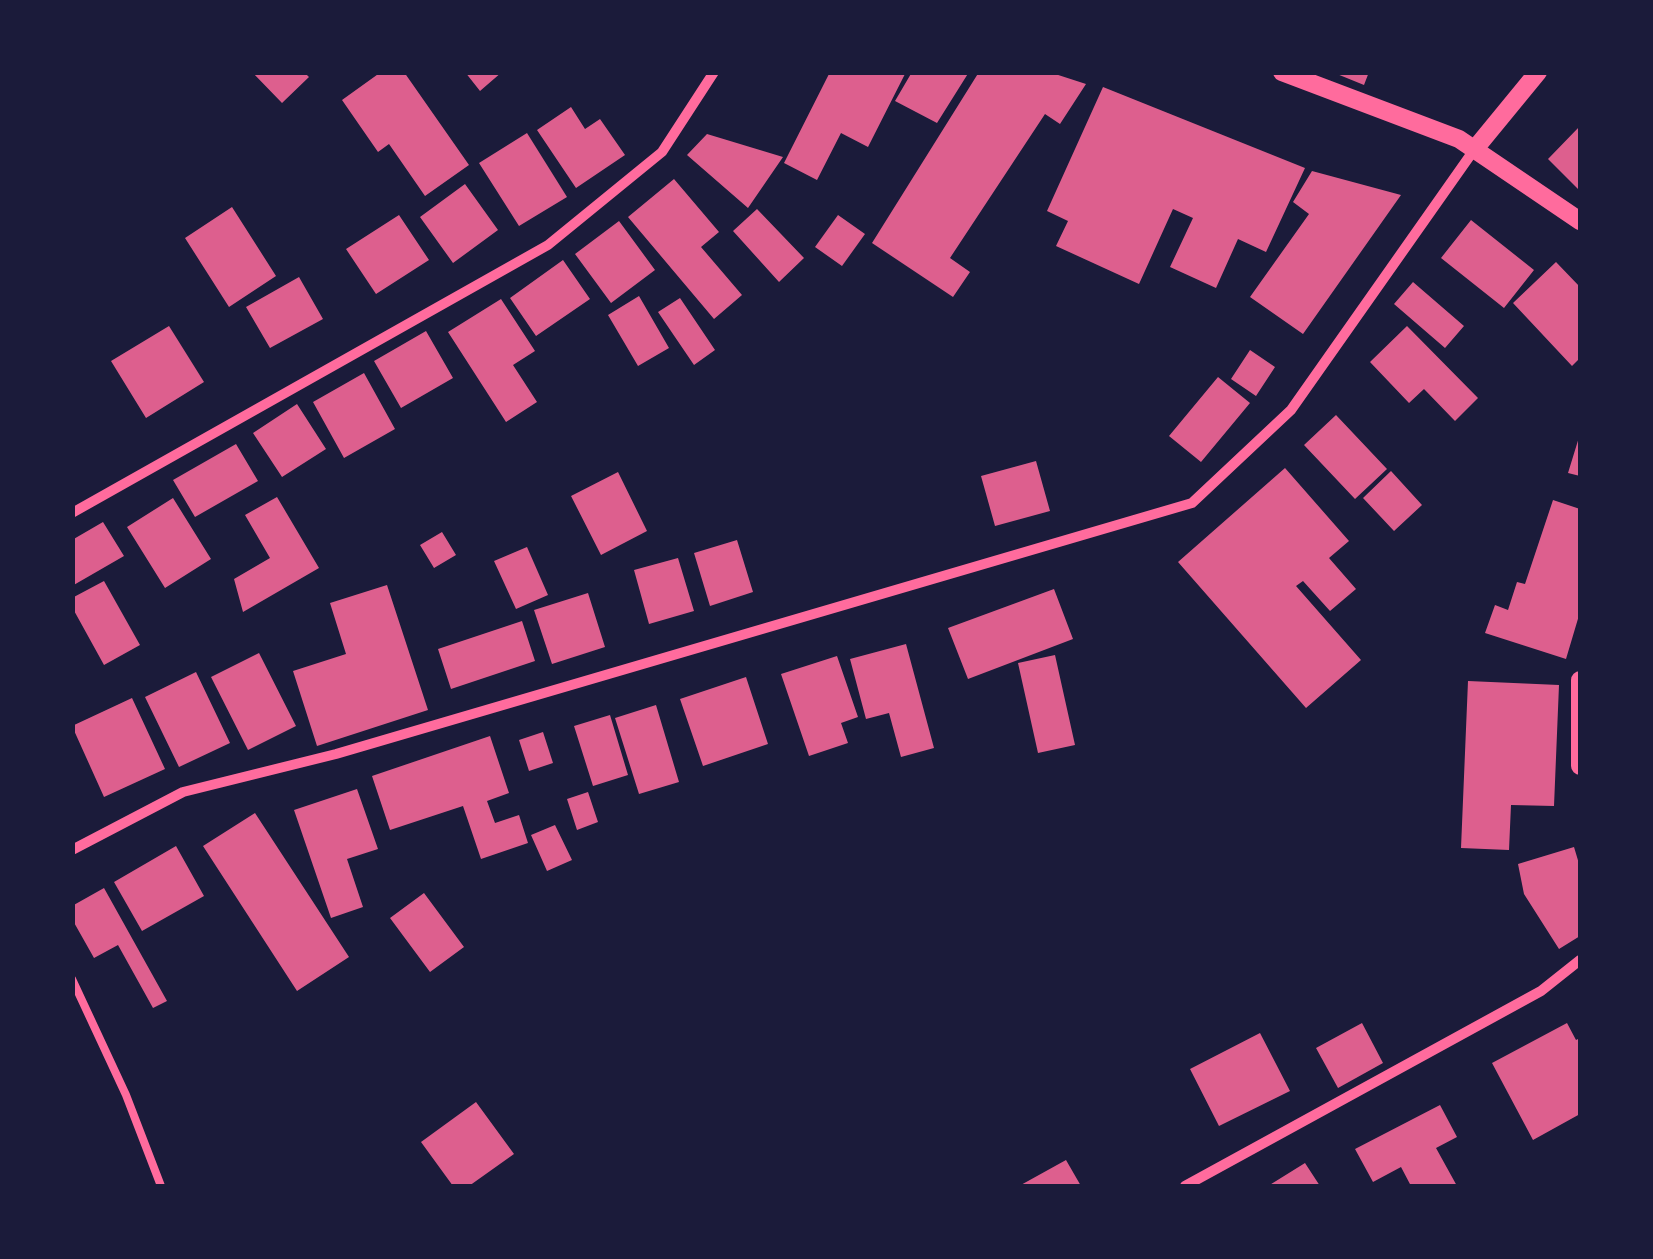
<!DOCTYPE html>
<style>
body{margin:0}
#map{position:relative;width:1653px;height:1259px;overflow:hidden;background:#1b1b3a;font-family:Arial,sans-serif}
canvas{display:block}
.frame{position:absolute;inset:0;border:75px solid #1b1b3a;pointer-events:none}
</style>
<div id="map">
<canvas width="1653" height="1259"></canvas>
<div class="frame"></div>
</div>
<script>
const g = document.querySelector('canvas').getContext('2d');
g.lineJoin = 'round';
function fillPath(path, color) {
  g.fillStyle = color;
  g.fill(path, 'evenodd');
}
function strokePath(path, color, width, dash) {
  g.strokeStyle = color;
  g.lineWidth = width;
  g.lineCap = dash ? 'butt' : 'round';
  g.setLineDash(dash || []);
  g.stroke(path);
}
fillPath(new Path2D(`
 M252 72H304L309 77 282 103Z
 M381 72H404L469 165 425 196 389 144 378 152 342 100Z
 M465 72H502L480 91Z
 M830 72H906L868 147 841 133 817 180 784 163Z
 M912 72H969L937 123 895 101Z
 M979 72H1049L1086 84 1060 124 1045 114 950 258 970 272 953 297 872 243Z
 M1332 72H1369L1364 85Z
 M1103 87 1305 168 1266 252 1238 239 1216 288 1170 267 1193 218 1173 209 1139 284 1056 246 1068 221 1047 211Z
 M571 107 585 129 600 119 625 155 576 188 537 130Z
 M1580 126V191L1548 159Z
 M527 133 567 197 519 226 479 163Z
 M707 134 783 157 748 208 687 155Z
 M1312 171 1401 195 1303 334 1250 297 1309 214 1293 202Z
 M674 179 719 232 701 247 742 295 714 319 628 217Z
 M465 184 498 230 453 263 420 217Z
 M232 207 276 276 229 307 185 238Z
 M757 209 804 258 779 282 733 231Z
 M399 215 429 260 376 294 346 249Z
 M838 215 865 234 842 266 815 247Z
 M1471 220 1534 270 1504 308 1441 258Z
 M619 221 655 270 611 303 575 254Z
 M563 260 590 299 536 336 510 298Z
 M1556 262 1580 287V358L1572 366 1513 303Z
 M299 277 323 319 270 348 246 307Z
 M1413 282 1464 326 1445 348 1394 304Z
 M639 296 669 348 638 366 608 315Z
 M680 298 715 350 694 365 658 312Z
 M501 299 535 351 513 365 537 402 506 422 448 332Z
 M169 326 204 382 146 418 111 361Z
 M1407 326 1478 398 1455 421 1424 389 1409 403 1370 362Z
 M426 331 453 378 401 408 374 361Z
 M1250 350 1275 367 1256 396 1231 379Z
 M364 373 395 429 344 458 313 402Z
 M1218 377 1250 403 1201 462 1169 436Z
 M297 404 326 449 282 477 253 433Z
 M1336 415 1387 469 1355 499 1304 445Z
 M1580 434V476L1568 473Z
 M236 444 258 481 195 517 173 480Z
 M1036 461 1050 511 995 526 981 476Z
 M1285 468 1349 541 1329 558 1356 589 1330 611 1303 581 1296 586 1361 660 1306 708 1178 562Z
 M1391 471 1422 505 1394 531 1363 498Z
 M618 472 647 531 601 555 571 496Z
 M277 497 319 568 243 612 234 579 270 558 245 515Z
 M173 498 211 559 165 588 127 527Z
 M1553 500 1580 509V612L1566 659 1485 633 1495 605 1508 610 1517 582 1525 584Z
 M103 522 124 556 72 586V540Z
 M442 532 456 555 434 568 420 545Z
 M737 540 753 592 710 606 694 553Z
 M527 547 548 595 516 609 494 561Z
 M678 558 694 611 649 624 634 570Z
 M104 581 140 645 104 665 72 607V598Z
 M387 585 428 710 317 746 293 671 346 654 330 603Z
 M1054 589 1073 639 968 679 948 628Z
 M588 593 605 647 552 664 534 610Z
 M522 621 535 661 451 689 438 649Z
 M906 644 934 748 901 757 889 713 866 719 850 659Z
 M259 653 296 726 248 750 211 677Z
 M1055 655 1075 745 1038 753 1018 663Z
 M837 656 858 717 841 723 848 743 809 756 781 674Z
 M196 672 230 743 179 767 145 697Z
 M746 677 768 744 703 766 680 699Z
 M1468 681 1559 685 1554 806 1511 805 1509 850 1461 848Z
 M132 698 165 769 104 797 72 726Z
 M656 705 679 782 639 794 615 718Z
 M610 715 628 775 593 786 574 726Z
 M543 732 553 763 529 771 519 740Z
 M490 736 509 793 487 801 495 823 519 815 528 843 481 859 463 806 390 830 372 776Z
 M357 789 378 849 347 859 363 907 331 918 294 810Z
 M588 792 598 822 577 830 567 799Z
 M255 813 349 957 297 991 203 846Z
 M555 825 572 860 547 871 531 835Z
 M176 846 204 896 142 931 114 882Z
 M1574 847 1580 867V936L1559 949 1524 894 1518 864Z
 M104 888 167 1001 153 1008 118 945 94 958 72 919V906Z
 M424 893 464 947 430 972 390 918Z
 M1362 1023 1383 1063 1338 1088 1316 1048Z
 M1567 1023 1576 1040 1580 1038V1114L1533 1140 1492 1063Z
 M1260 1033 1290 1091 1219 1126 1190 1069Z
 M476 1102 514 1154 469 1186H453L421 1142Z
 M1440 1105 1457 1137 1436 1148 1457 1186H1411L1401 1167 1373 1182 1355 1149Z
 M1066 1160 1081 1186H1019Z
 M1305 1163 1320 1186H1268Z`), '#dd5f8e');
strokePath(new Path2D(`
 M72 979 126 1095 161 1186`), '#ff6b9d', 8);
strokePath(new Path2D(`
 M72 513 548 245 662 152 714 72
 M72 850 183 792 336 754 1192 503 1291 410 1474 150
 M1185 1186 1541 991 1580 960`), '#ff6b9d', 10);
strokePath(new Path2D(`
 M1282 72 1459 139 1580 221
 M1474 150 1538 72
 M1580 680V766`), '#ff6b9d', 18);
</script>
